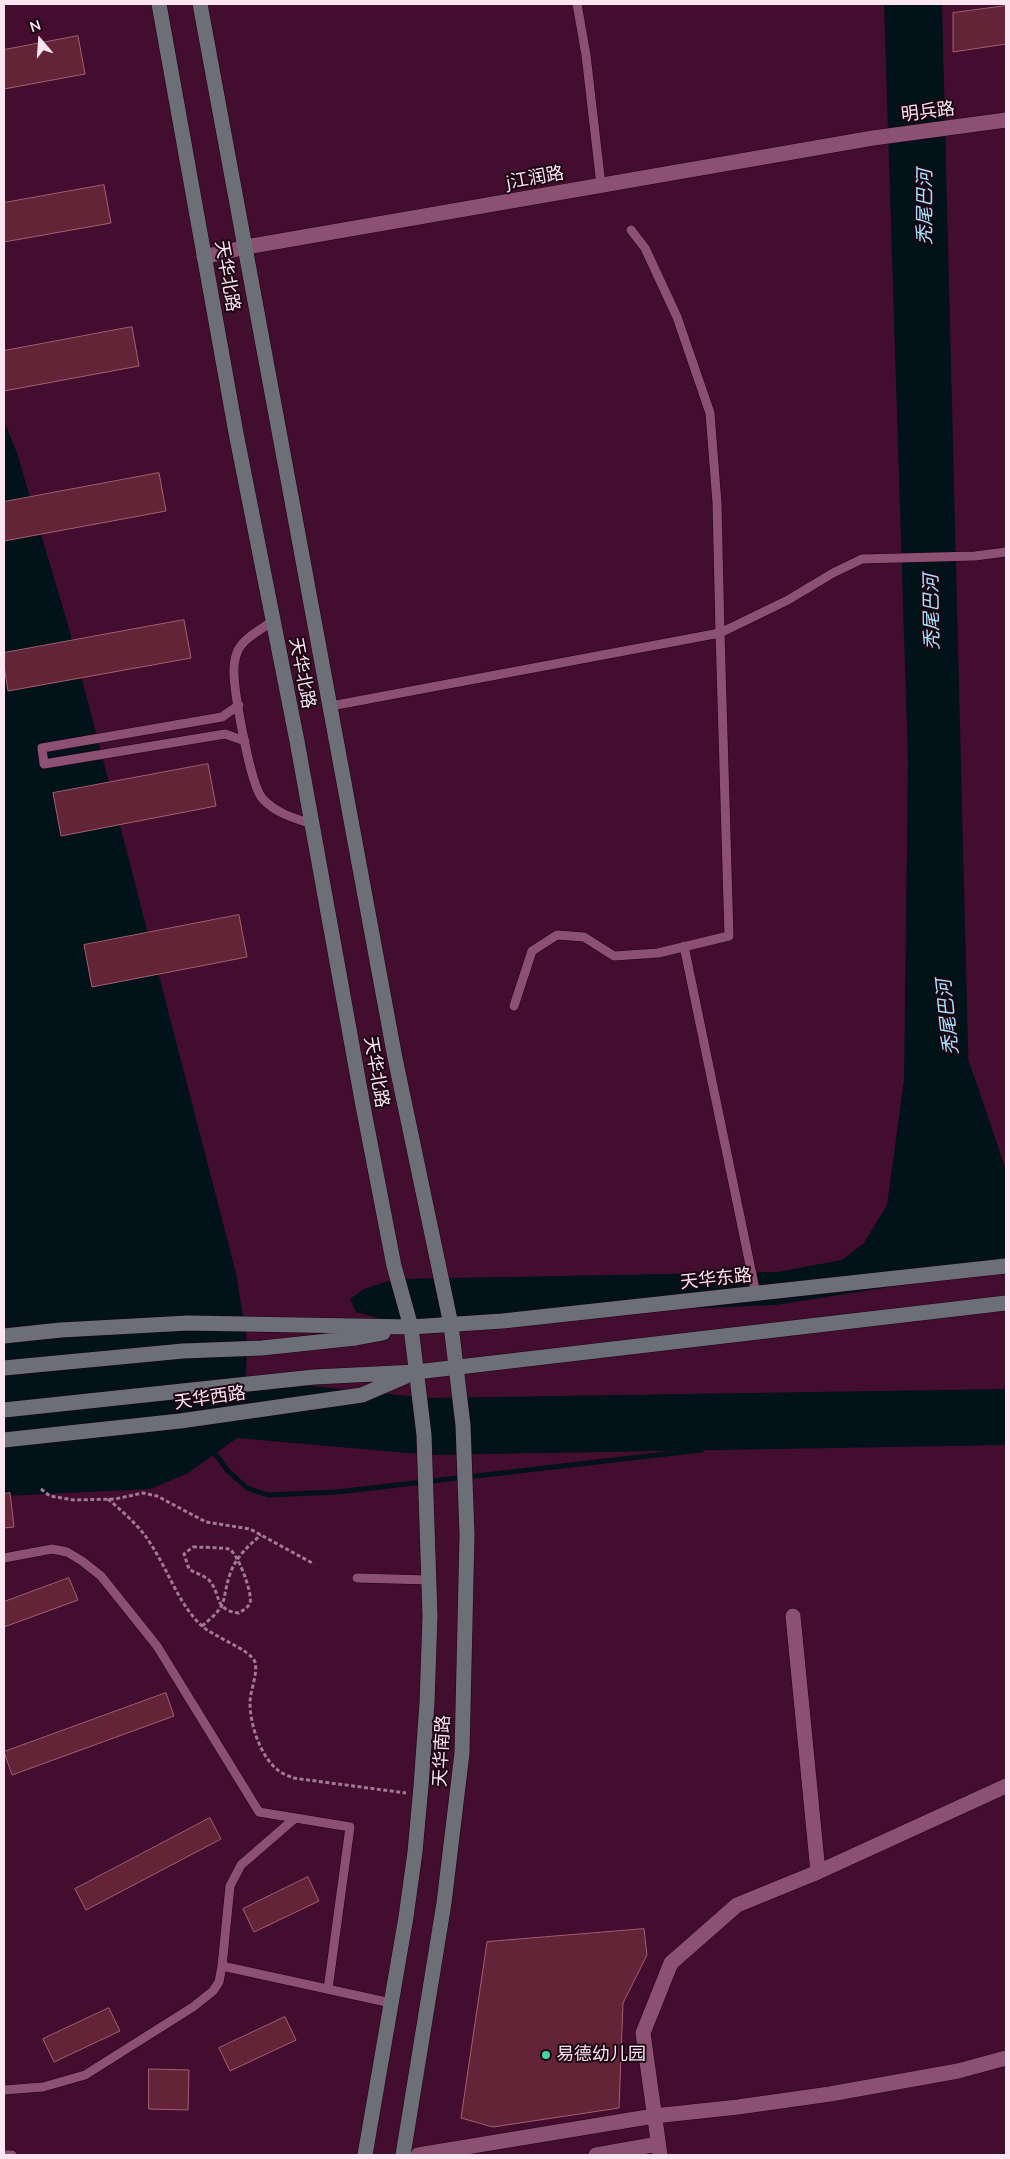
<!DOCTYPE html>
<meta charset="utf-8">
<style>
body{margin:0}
#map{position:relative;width:1010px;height:2159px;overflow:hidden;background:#420d2f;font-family:Mulish,sans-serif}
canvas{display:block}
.frame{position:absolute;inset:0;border:5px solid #fbe5f0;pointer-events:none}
.north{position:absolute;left:15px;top:15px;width:50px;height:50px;-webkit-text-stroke:4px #1c0613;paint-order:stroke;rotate:342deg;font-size:14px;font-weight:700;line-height:20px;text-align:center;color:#fbe5f0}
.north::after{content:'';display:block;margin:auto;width:18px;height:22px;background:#fbe5f0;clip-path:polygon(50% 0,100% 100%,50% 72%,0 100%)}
</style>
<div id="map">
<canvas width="1010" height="2159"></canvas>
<div class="frame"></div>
<div class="north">N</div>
</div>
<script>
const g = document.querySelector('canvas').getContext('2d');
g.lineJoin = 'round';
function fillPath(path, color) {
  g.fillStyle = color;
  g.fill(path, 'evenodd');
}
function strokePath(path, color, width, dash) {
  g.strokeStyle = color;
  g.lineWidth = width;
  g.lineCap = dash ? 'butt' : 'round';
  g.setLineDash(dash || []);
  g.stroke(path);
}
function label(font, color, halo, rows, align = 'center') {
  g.font = font + ' Mulish,"Noto Sans SC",sans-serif';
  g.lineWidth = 4;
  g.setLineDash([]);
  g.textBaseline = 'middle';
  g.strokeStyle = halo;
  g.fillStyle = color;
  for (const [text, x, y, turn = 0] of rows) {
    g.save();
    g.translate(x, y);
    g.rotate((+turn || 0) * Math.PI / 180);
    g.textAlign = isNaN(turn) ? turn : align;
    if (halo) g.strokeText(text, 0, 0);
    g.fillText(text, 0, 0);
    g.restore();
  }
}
fillPath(new Path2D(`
 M884 4H942L970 1126C973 1154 973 1170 991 1193 995 1198 1000 1204 1006 1205V1269L775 1305 389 1321 356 1312 350 1299 364 1289 395 1279 777 1272 842 1260 864 1243 887 1205 904 1080 908 761Z
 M4 421 17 453 68 625 236 1273 247 1341 246 1379 428 1398 1006 1389V1445L430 1455 237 1438 188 1473 150 1489 4 1496Z`), '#021219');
strokePath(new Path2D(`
 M211 1448 228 1471 247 1488 268 1495 337 1492 701 1450`), '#021219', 5);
strokePath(new Path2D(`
 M956 1071 995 1186 1006 1211`), '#021219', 31);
const building = new Path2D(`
 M1006 6V44L953 52V13Z
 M78 36 85 74 4 89V50Z
 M104 185 111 223 4 242V203Z
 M132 327 139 366 4 391V351Z
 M159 473 166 511 4 541V502Z
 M184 620 191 658 8 691 4 666V653Z
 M208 764 216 806 61 836 53 793Z
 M239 915 247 957 92 987 84 945Z
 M10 1493 14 1527 4 1528V1494Z
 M69 1578 78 1600 4 1627V1602Z
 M166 1693 174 1716 12 1775 4 1752Z
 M210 1818 221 1839 86 1910 75 1889Z
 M308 1877 319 1901 254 1932 243 1909Z
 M644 1929 647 1955 623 2003 619 2108 493 2127 461 2118 487 1942Z
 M109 2008 120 2031 54 2062 43 2039Z
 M285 2017 296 2040 230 2071 219 2048Z
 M149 2069 189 2070 188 2110 149 2109Z`);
fillPath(building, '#622436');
strokePath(building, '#a45f6f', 1);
const lane = new Path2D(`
 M577 4 586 55 601 185
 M631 230 645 248 677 317 710 413 717 503 720 633 788 600 833 573 862 559 975 556 1006 552
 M273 621C262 629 245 637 238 650 236 655 234 662 234 668 233 689 250 783 262 798 275 813 294 818 312 824
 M239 705 222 717 42 748 44 764 225 734 245 741
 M331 706 720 633 729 936 658 953 614 956 584 937 557 935 532 951 514 1006
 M684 946 756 1294
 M4 1558 52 1549 67 1552 82 1561 101 1576 157 1646 259 1812 350 1827 328 1989
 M357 1578 429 1580
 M222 1966 391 2003
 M4 2090 43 2087 85 2075 193 2007 213 1991 219 1982 222 1966 230 1886 241 1865 294 1819
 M4 2155H12`);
const street = new Path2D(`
 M204 257 246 247 873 138 1006 120
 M793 1616 818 1872
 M418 2155 654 2116 738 2107 830 2094 958 2071 1006 2058
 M596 2155 658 2144
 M660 2155 643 2033 671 1963 737 1905 818 1872 1006 1786`);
const secondary = new Path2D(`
 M159 4 236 433 297 741 363 1106 394 1266 411 1327 424 1435 430 1616 427 1703 421 1786 415 1852 406 1917 365 2155
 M200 4 395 1058 451 1325 463 1425 467 1535 462 1753 444 1903 403 2155
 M4 1336 61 1330 188 1323 411 1327 503 1321 1006 1266
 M4 1368 183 1351 262 1348 356 1338 383 1333
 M4 1410 314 1377 416 1372 1006 1303
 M4 1440 180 1421 362 1395 406 1376`);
strokePath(lane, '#220015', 10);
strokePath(street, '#220015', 16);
strokePath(secondary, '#220015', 16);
strokePath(new Path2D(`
 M41 1489 50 1496 74 1500 115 1499 143 1493 157 1496 206 1522 250 1529 314 1564
 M108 1499C124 1513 141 1527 152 1546 169 1572 179 1605 202 1626 214 1637 251 1650 255 1662 258 1675 250 1690 250 1703 250 1725 261 1758 279 1771 283 1774 289 1776 293 1778L406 1793
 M193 1547C198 1547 226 1548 229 1549 238 1553 253 1594 250 1603 248 1608 243 1610 239 1613 213 1610 222 1595 209 1580 205 1576 195 1573 189 1569L184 1554Z
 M202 1626C230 1603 220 1605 230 1574 236 1557 248 1546 261 1535`), '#a07a91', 3, [4, 2.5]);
strokePath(lane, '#8b5072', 9);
strokePath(street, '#8b5072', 15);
strokePath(secondary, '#6d6f78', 15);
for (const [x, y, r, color] of [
 [546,2055,5,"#42d4a1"]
]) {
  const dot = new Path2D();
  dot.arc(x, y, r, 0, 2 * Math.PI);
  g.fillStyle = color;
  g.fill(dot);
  strokePath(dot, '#1c0613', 2);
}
label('18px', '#fbe5f0', '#1c0613', [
 ["明兵路",928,112,-7],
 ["j江润路",535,178,-10],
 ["天华北路",227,276,80],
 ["天华北路",302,673,79],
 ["天华北路",376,1072,80],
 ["天华东路",716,1279,-6],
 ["天华西路",210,1398,-8],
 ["天华南路",442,1751,-87]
]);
label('18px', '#fbe5f0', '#1c0613', [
 ["易德幼儿园",556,2055]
], 'left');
label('italic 19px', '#a9e4fd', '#1c0613', [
 ["秃尾巴河",925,207,-90],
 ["秃尾巴河",932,612,-91],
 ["秃尾巴河",948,1017,-96]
]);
</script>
